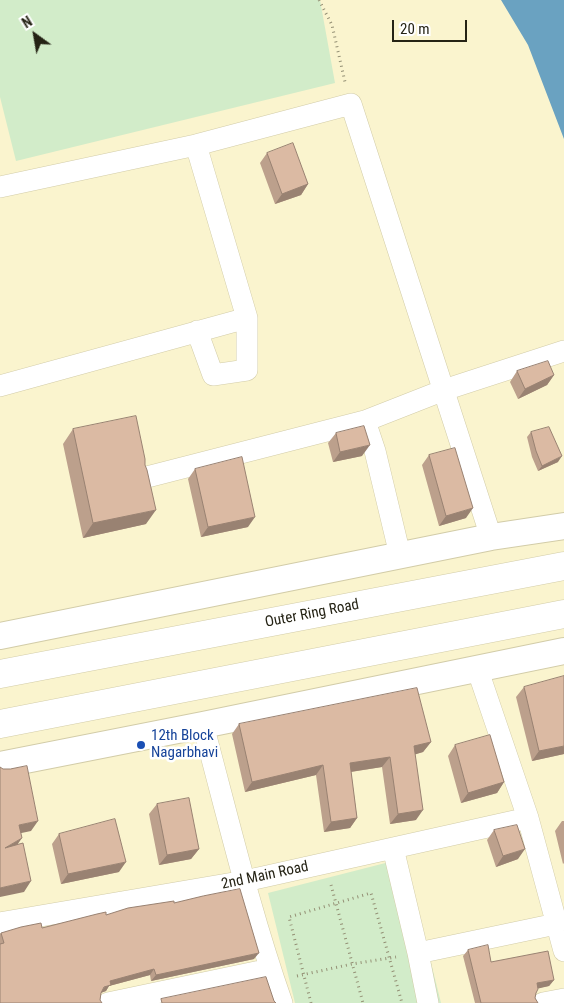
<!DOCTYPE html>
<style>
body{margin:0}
#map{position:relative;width:564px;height:1003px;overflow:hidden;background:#faf4ce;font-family:"Roboto Condensed",sans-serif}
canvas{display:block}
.north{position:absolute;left:10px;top:10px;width:50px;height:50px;-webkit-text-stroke:4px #fff;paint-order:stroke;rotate:328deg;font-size:14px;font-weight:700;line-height:20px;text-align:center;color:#252315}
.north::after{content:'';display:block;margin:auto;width:18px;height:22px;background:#252315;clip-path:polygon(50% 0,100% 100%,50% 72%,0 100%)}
.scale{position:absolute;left:392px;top:20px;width:75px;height:22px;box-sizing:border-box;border:2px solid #252315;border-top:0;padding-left:6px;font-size:15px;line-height:18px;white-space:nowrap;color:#252315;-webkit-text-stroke:4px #fff;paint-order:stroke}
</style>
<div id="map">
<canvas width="564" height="1003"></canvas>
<div class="north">N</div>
<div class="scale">20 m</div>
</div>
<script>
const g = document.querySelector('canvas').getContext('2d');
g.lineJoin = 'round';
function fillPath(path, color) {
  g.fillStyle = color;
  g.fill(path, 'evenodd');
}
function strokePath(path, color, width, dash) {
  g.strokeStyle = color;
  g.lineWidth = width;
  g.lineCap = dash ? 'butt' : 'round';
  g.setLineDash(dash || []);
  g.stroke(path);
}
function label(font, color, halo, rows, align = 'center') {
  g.font = font + ' "Roboto Condensed",sans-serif';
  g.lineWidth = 5;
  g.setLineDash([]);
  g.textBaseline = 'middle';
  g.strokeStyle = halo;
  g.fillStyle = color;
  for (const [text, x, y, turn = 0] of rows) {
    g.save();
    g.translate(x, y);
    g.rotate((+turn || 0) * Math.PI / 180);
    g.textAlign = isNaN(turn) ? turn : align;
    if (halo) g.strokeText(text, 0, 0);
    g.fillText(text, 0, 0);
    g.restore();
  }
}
fillPath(new Path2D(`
 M0 0H320L335 83 16 161 0 97Z
 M405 858 441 1003H295L268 893Z`), '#d2ecc9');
fillPath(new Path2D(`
 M501 0H564V139L528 45Z`), '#6aa2c1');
const minor = new Path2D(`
 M0 187 196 145 351 104 491 537
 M197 331 213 375 247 370V318
 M0 386 247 318 196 145
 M365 421 444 390 564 351
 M147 477 365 421 375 451 400 555
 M477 668 528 818 564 951
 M203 725C228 818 250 912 282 1003
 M393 848 418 953 428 1003
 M0 923 245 881 528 818
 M418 953 556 924
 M108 1003 270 969
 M543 1003 564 999`);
const tertiary = new Path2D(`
 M0 636 491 537 564 526
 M0 765 203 725 564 651`);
const trunk = new Path2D(`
 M0 674 564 566
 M0 724 564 614`);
strokePath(minor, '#d2cca8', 22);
strokePath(tertiary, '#d2cca8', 28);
strokePath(trunk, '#d2cca8', 29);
strokePath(new Path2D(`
 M319 0 332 25 345 82
 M331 885 363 1003
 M297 976 352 964 396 957
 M311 1003 289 917 371 893 402 1003`), '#949075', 3, [1, 4]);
strokePath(minor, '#fff', 21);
strokePath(tertiary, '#fff', 26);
strokePath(trunk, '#fff', 28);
fillPath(new Path2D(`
 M267 153 308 184 301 195 275 204 260 163Z
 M517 371 554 375 547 385 518 399 510 382Z
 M73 429 146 524 83 538 63 444Z
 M531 432 558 462 538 471 532 457 527 437Z
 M336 433 362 456 333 462 328 443Z
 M429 455 466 518 439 526 422 465Z
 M195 469 248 527 201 537 188 479Z
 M524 687 564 754 532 761 516 697Z
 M239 724 431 742 423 752 415 754 416 820 390 824 382 767 351 772 357 818 350 828 324 832 316 775 245 792 232 734Z
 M455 745 504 782 497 793 461 803 448 756Z
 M157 804 199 849 191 859 159 865 149 814Z
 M562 821H564V863L563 864 555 831Z
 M494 830 518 859 496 867 487 840Z
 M59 834 119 872 61 884 52 844Z
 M174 903 254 959 151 981 150 975 109 986 106 991 101 993 100 1000 0 1003V934L1 933 42 928 106 915Z
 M468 950 491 962 554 980 549 986 538 988 536 993 535 998 538 1003H475L463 956Z`), '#bca08c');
fillPath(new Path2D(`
 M308 184 301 195 275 204 282 194Z
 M554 375 547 385 518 399 525 389Z
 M370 445 362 456 333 462 340 452Z
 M562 456 558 462 538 471 542 466Z
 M473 508 466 518 439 526 446 516Z
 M156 510 146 524 83 538 93 523Z
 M255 517 248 527 201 537 208 527Z
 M431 742 423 752 407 757 414 746Z
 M564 746V754L532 761 539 751Z
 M390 757 382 767 343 773 350 763Z
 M323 765 316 775 245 792 252 782Z
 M504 782 497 793 461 803 468 793Z
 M423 810 416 820 390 824 398 814Z
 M357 818 350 828 324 832 331 822Z
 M38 821 31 831 12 835 19 825Z
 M22 838 15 848H5Z
 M199 849 191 859 159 865 167 855Z
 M525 849 518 859 496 867 503 856Z
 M126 862 119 872 61 884 68 874Z
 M31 881 24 892 0 897V888Z
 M259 953 254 959 151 981 156 975Z
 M154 969 150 975 109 986 106 991 100 993 110 981Z
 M554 980 549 986 532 990 537 983Z`), '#998272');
const building = new Path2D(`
 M293 143 308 184 282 194 267 153Z
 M548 361 554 375 525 389 517 371Z
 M136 416 145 459V465L147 470 156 510 93 523 73 429Z
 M364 426 370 445 340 452 336 433Z
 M549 427 562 456 542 466 536 451 531 432Z
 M455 448 473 508 446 516 429 455Z
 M242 457 255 517 208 527 195 469Z
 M564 676V746L539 751 524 687Z
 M417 688 431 742 414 746 423 810 398 814 390 757 350 763 357 818 331 822 323 765 252 782 239 724Z
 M490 735 504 782 468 793 455 745Z
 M27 766 38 821 19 825 22 838 5 848 23 843 31 881 0 888V767L3 769H10Z
 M189 798 199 849 167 855 157 804Z
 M115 819 126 862 68 874 59 834Z
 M517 825 525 849 503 856 494 830Z
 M240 889 259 953 156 975 154 969 110 981 111 985 104 987 101 993 100 1000 102 1003H0V944L4 943 1 933 21 927 41 923 42 928 97 914 106 912V915L128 908 174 901V903L203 896Z
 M488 945 491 962 548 951 554 980 537 983 538 989 536 993 535 998 538 1003H481L468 950Z
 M266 977 274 1001 276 1003H162L161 999Z`);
fillPath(building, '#dbbaa3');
strokePath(building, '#998272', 1);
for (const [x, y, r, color] of [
 [141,745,5,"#1a4fb4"]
]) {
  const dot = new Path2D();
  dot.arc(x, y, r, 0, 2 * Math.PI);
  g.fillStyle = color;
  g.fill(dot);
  strokePath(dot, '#fff', 2);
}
label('15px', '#252315', '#fff', [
 ["Outer Ring Road",312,614,-11],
 ["2nd Main Road",265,876,-12]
]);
label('15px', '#164399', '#fff', [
 ["12th Block",151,736],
 ["Nagarbhavi",151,753]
], 'left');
</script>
